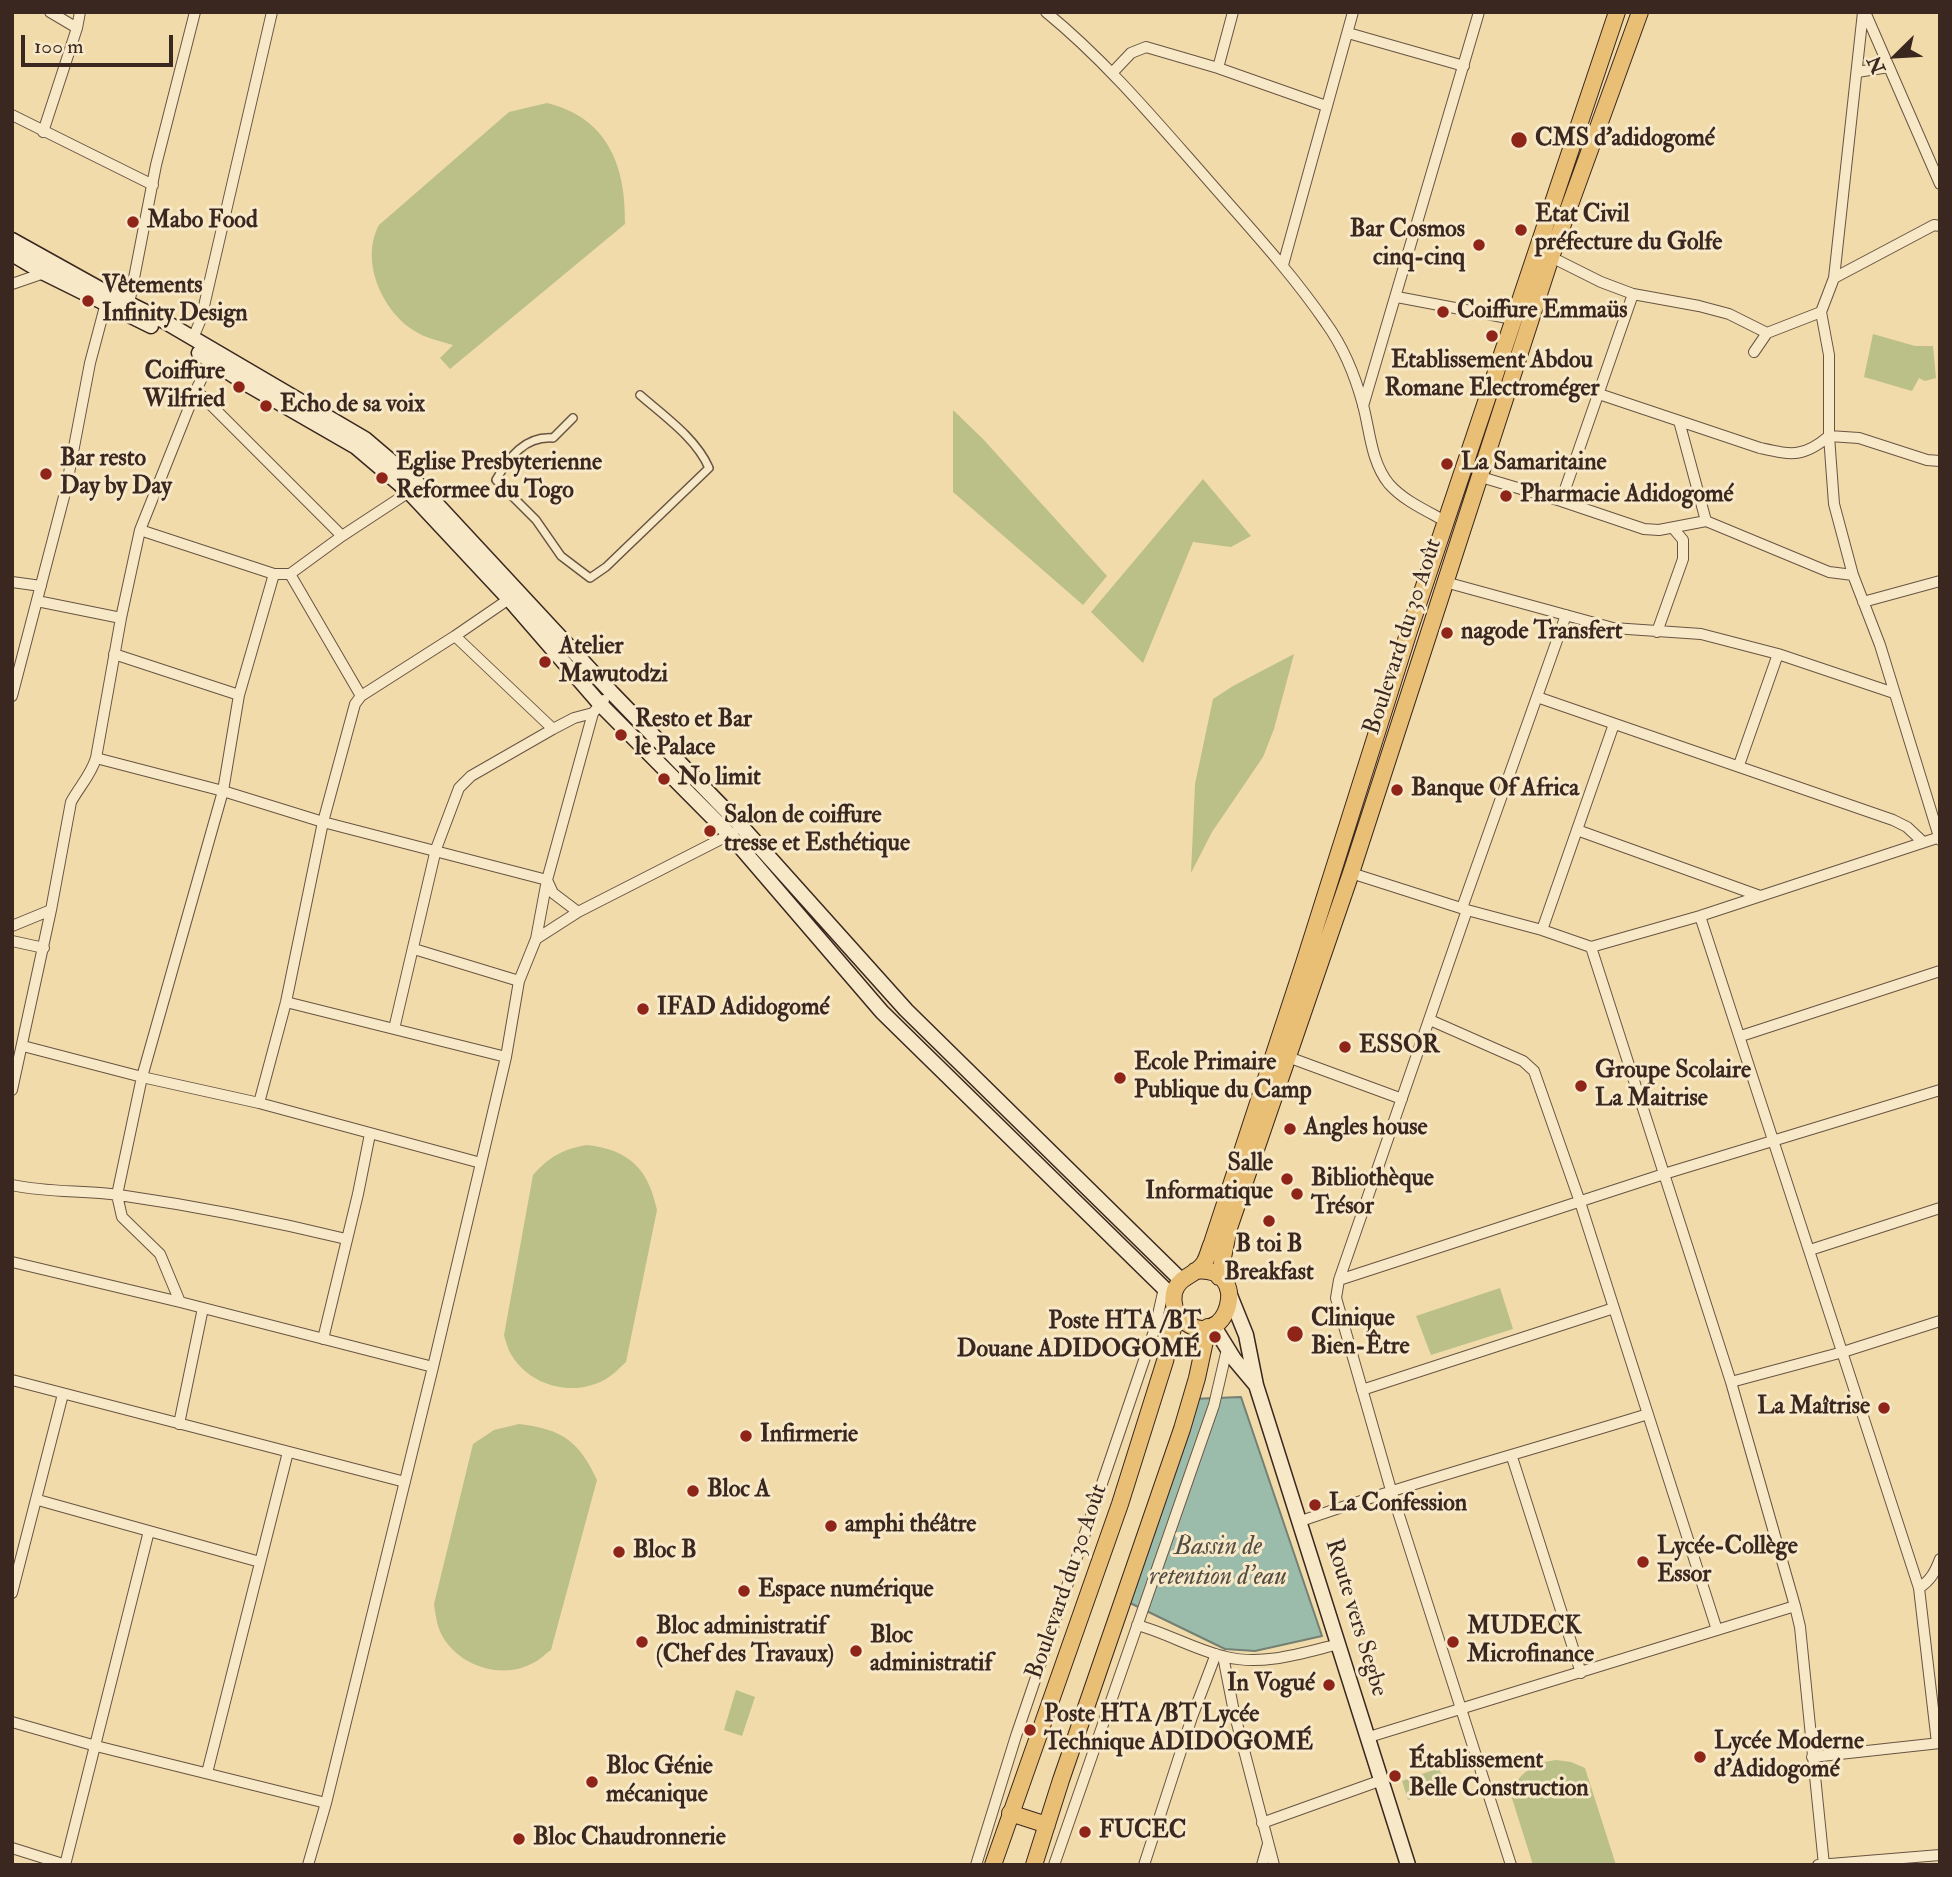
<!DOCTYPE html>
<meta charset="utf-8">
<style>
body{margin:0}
#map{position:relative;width:1952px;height:1877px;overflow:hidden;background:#f2dbaa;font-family:"IM FELL Double Pica",serif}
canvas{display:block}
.frame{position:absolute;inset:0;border:14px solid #3a2720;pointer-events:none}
.north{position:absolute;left:1861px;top:21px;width:70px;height:70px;-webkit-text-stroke:5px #f7e8c8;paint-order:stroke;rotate:246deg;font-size:19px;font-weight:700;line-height:28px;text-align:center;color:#3a2720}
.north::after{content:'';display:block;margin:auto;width:24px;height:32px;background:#3a2720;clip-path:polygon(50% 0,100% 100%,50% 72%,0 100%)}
.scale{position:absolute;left:21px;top:35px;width:152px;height:32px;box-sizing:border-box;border:4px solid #3a2720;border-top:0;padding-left:9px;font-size:21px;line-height:24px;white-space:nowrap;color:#3a2720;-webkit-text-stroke:5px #f7e8c8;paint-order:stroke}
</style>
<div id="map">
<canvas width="1952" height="1877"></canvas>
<div class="frame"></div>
<div class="north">N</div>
<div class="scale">100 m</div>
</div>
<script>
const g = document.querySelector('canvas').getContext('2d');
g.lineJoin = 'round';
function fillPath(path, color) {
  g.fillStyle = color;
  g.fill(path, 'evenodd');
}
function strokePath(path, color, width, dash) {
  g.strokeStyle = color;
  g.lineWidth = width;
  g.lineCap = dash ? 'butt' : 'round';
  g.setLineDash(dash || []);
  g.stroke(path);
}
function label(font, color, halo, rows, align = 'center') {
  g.font = font + ' "IM FELL Double Pica",serif';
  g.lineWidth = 6;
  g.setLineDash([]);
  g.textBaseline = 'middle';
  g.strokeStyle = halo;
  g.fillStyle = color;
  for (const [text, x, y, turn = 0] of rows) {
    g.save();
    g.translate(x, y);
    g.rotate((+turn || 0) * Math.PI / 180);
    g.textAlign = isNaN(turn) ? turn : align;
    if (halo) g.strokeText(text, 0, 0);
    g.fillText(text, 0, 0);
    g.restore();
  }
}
fillPath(new Path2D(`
 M547 103C608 118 626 166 625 224L450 369 440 358 453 345C439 341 425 338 413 330 381 309 360 260 379 225L509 112Z
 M1873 334 1915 346H1933L1936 378 1925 381 1919 378 1912 391 1864 377Z
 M953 410 983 439 1107 576 1083 605 953 492Z
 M1203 479 1251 536 1231 547 1193 542 1143 663 1091 612Z
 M1294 654 1274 729 1263 757 1212 832 1191 873 1195 784 1213 699 1233 686Z
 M587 1145C629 1150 648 1168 657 1210L626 1362C620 1367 615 1373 609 1377 578 1398 532 1388 512 1356 508 1350 506 1342 504 1335L533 1175C549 1157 563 1149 587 1145Z
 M1500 1288 1513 1329 1431 1355 1416 1316Z
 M519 1424C562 1429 579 1441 597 1480L551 1650C545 1654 540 1660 533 1663 499 1682 450 1663 438 1626 436 1619 435 1611 434 1604L473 1444 494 1430Z
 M736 1690 755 1697 742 1736 724 1730Z
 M1556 1760 1571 1762 1585 1768 1616 1865H1533L1510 1792C1521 1772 1533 1763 1556 1760Z
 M1439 1768 1445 1785 1408 1800 1402 1781Z`), '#bac088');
const water = new Path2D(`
 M1241 1397 1322 1636 1255 1651 1225 1649 1128 1602 1191 1399Z`);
fillPath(water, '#9bbbab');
strokePath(water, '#748073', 2);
const pedestrian = new Path2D(`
 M573 418 553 438C525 436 509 457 496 480L536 520 561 556 590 578 606 567 709 468C696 438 664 416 640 395`);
const minor = new Path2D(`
 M50 12 77 28
 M1046 12C1107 62 1156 121 1208 180 1249 227 1291 272 1326 323 1344 348 1355 375 1363 405 1370 431 1371 462 1389 484 1404 501 1427 511 1447 522
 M1863 12 1834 278 1821 312 1829 355V436L1834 504 1853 575 1880 645 1940 840
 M1865 12 1940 184
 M1348 33 1464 66
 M1218 68 1233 12
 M1113 72 1131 53 1146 47 1218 68 1326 106
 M1857 72 1889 67
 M12 115 153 185
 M43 132 77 28 80 12
 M1551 257 1601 282 1633 294 1699 306 1729 314 1767 333 1821 312
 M1283 265 1353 12
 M1834 278 1934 225 1940 226
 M12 284 44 273
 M1397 297 1513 319
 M129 304 156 165 195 12
 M193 338 201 319 272 12
 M1754 352 1767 333
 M196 390 342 536
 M1599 394 1760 448C1792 455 1803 458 1829 436L1859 438 1927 460 1940 461
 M1363 406 1479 12
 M1679 421 1706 521
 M1481 477 1561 501 1644 529 1659 530 1706 521 1829 572 1853 575
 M1561 501 1633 294
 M140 530 274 574
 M290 574 361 696
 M12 582 41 586
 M1445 582 1613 628 1701 634 1778 654 1894 693
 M37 601 121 618
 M1863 602 1940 581
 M1657 632 1683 559V540L1673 528
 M455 636 553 729
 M114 654 239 695
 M12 696 66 489 90 363 107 299
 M1537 697 1893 820 1907 827 1923 842
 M96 758 223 791 323 822 547 880 553 893 578 912
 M1739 765 1778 654
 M1577 830 1760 896
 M1351 873 1467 910 1542 930 1591 947 1700 916 1940 837
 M1462 908 1566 615
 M1467 910 1339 1280 1336 1298 1391 1490 1511 1865
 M1700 916 1919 1588 1937 1743
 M12 926 51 910 71 802C79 787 91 775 96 758L121 618 140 530 196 390 211 360
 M1542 930 1614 724
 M536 939 578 912 733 833
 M12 941 44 948
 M1591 947 1731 1382 1795 1606 1800 1627 1824 1865
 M414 949 519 981
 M286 1002 506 1057
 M1430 1020 1523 1061 1534 1071 1580 1202 1717 1630
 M394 1029 436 849 459 788 471 776 553 729 574 718 593 713
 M1741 1036 1940 971
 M23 1046 142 1077 259 1103 481 1163
 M1288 1057 1402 1099
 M12 1090 51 910
 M259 1103 286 1002 323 822 355 704 361 696 455 636 509 599
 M12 1185C48 1193 83 1190 119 1195 196 1206 272 1221 346 1239
 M1810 1250 1940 1208
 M12 1262 180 1302 433 1367
 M1339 1280 1664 1174 1940 1090
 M180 1302 160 1254 122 1217 117 1195 142 1077 223 791 239 695 274 574H290L342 536 409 492
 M323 1339 358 1194 370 1134
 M12 1380 405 1482
 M1731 1382 1843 1352 1940 1321
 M1362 1390 1614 1308
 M179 1424 203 1308
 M1512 1457 1581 1673
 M38 1500 260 1562
 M1301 1521C1415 1481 1532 1450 1648 1414
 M1919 1588C1931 1580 1935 1572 1940 1559
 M12 1593 63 1394
 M1137 1625C1167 1633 1195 1650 1226 1657 1264 1666 1302 1653 1339 1644
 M1223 1656 1234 1712 1274 1865
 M12 1722 96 1746 326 1803
 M1369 1737 1795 1606
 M1812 1757 1940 1743
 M207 1773 288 1452
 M1262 1823 1382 1780
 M12 1848 66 1865
 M65 1865 149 1531
 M308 1865 326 1803 433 1367 506 1057 519 981 536 939 547 880 593 713 604 700
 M976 1865 1016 1736 1155 1328 1164 1288
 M1054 1865 1214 1405 1227 1349
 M1144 1865 1192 1717 1216 1654
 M1262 1865 1268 1844
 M1818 1865 1940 1855`);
const secondary = new Path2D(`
 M12 240 109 294 162 320 365 439 419 485 612 693 741 826 906 1010 1181 1280
 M12 254 44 273 151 326
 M199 353 250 386 356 447 409 492 509 599 600 704 730 835 882 1012 1173 1297
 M1229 1293 1246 1335 1256 1385 1408 1865
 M1213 1325 1234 1359 1255 1384`);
const trunk = new Path2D(`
 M1195 1271C1254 1264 1227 1354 1185 1322 1175 1315 1172 1303 1174 1293 1178 1276 1196 1276 1204 1263 1208 1257 1209 1249 1212 1243L1304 963 1409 631 1617 12
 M1219 1277 1229 1228 1351 873 1551 257 1640 12
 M1010 1813 1047 1825
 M993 1865 1120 1504 1165 1361 1177 1312
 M1034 1865 1061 1780 1182 1429 1197 1378 1208 1327`);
strokePath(pedestrian, '#685442', 10);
strokePath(minor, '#685442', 12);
strokePath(secondary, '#3a2720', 17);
strokePath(trunk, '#3a2720', 18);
strokePath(pedestrian, '#f7e8c8', 7);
strokePath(minor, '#f7e8c8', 10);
strokePath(secondary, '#f7e8c8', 14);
strokePath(trunk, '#e9be75', 16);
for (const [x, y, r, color] of [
 [1519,140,9,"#8f2418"],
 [133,222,7,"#8f2418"],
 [1521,230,7,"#8f2418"],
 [1479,245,7,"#8f2418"],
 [88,301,7,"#8f2418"],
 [1443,312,7,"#8f2418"],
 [1492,336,7,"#8f2418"],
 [239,387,7,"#8f2418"],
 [266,406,7,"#8f2418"],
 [1447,464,7,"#8f2418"],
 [46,474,7,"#8f2418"],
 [382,478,7,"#8f2418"],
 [1506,496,7,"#8f2418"],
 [1447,633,7,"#8f2418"],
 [545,662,7,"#8f2418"],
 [621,735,7,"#8f2418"],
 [664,779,7,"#8f2418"],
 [1397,790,7,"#8f2418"],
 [710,831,7,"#8f2418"],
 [643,1009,7,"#8f2418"],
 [1345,1047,7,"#8f2418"],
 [1120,1078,7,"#8f2418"],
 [1581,1086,7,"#8f2418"],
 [1290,1129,7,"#8f2418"],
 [1287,1179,7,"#8f2418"],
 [1297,1194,7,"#8f2418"],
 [1269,1221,7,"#8f2418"],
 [1295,1334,9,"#8f2418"],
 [1215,1337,7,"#8f2418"],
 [1884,1408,7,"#8f2418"],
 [746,1436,7,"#8f2418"],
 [693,1491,7,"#8f2418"],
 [1315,1505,7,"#8f2418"],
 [831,1526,7,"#8f2418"],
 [619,1552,7,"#8f2418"],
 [1643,1562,7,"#8f2418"],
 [744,1591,7,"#8f2418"],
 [642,1642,7,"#8f2418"],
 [1453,1642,7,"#8f2418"],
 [856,1651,7,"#8f2418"],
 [1329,1685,7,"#8f2418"],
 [1030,1730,7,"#8f2418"],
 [1700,1757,7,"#8f2418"],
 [1395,1776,7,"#8f2418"],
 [592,1782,7,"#8f2418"],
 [1085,1832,7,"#8f2418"],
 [519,1839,7,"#8f2418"]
]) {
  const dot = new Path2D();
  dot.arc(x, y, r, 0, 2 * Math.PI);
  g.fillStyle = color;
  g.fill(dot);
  strokePath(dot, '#f7e8c8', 2.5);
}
label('bold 24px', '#3a2720', '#f7e8c8', [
 ["CMS d'adidogomé",1535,140],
 ["Etat Civil",1535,216],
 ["préfecture du Golfe",1535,244],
 ["Mabo Food",147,222],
 ["Bar Cosmos",1465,231,"right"],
 ["cinq-cinq",1465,259,"right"],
 ["Vêtements",102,287],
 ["Infinity Design",102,315],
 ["Coiffure Emmaüs",1457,312],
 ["Etablissement Abdou",1492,362,"center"],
 ["Romane Electroméger",1492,390,"center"],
 ["Coiffure",225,373,"right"],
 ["Wilfried",225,401,"right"],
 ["Echo de sa voix",280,406],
 ["Bar resto",60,460],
 ["Day by Day",60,488],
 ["Eglise Presbyterienne",396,464],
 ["Reformee du Togo",396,492],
 ["La Samaritaine",1461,464],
 ["Pharmacie Adidogomé",1520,496],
 ["nagode Transfert",1461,633],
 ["Atelier",559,648],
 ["Mawutodzi",559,676],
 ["Resto et Bar",635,721],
 ["le Palace",635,749],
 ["No limit",678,779],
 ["Banque Of Africa",1411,790],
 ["Salon de coiffure",724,817],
 ["tresse et Esthétique",724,845],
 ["IFAD Adidogomé",657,1009],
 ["ESSOR",1359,1047],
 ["Ecole Primaire",1134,1064],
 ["Publique du Camp",1134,1092],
 ["Groupe Scolaire",1595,1072],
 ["La Maitrise",1595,1100],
 ["Angles house",1304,1129],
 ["Salle",1273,1165,"right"],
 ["Informatique",1273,1193,"right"],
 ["Bibliothèque",1311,1180],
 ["Trésor",1311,1208],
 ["B toi B",1269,1246,"center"],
 ["Breakfast",1269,1274,"center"],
 ["Clinique",1311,1320],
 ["Bien-Être",1311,1348],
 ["Poste HTA /BT",1201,1323,"right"],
 ["Douane ADIDOGOMÉ",1201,1351,"right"],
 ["La Maîtrise",1870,1408,"right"],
 ["Infirmerie",760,1436],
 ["Bloc A",707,1491],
 ["La Confession",1329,1505],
 ["amphi théâtre",845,1526],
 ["Lycée-Collège",1657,1548],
 ["Essor",1657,1576],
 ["Bloc B",633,1552],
 ["Espace numérique",758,1591],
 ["Bloc administratif",656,1628],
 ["(Chef des Travaux)",656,1656],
 ["MUDECK",1467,1628],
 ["Microfinance",1467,1656],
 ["Bloc",870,1637],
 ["administratif",870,1665],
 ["In Vogué",1315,1685,"right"],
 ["Poste HTA /BT Lycée",1044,1716],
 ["Technique ADIDOGOMÉ",1044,1744],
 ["Lycée Moderne",1714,1743],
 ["d'Adidogomé",1714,1771],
 ["Établissement",1409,1762],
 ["Belle Construction",1409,1790],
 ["Bloc Génie",606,1768],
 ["mécanique",606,1796],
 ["FUCEC",1099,1832],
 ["Bloc Chaudronnerie",533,1839]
], 'left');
label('24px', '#3a2720', '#f7e8c8', [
 ["Boulevard du 30 Août",1404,637,-72],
 ["Boulevard du 30 Août",1068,1582,-71],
 ["Route vers Segbe",1355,1618,73]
]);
label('italic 26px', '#524c43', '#f7e8c8', [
 ["Bassin de",1218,1548],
 ["retention d'eau",1218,1578]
]);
</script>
